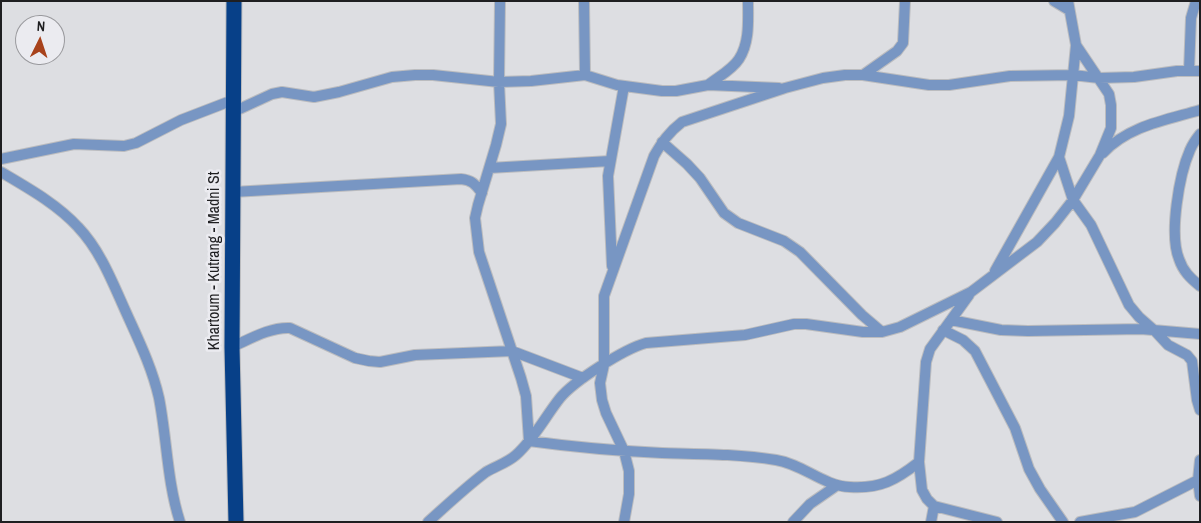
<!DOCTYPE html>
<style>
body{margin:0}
#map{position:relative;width:1201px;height:523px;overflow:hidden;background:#dddee2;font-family:"Archivo Narrow",sans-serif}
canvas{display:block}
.frame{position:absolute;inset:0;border:2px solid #1f1f21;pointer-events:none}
.north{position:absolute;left:15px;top:15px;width:50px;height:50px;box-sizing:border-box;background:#ebebf0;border:1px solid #99999d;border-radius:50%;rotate:4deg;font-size:14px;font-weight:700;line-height:20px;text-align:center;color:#1f1f21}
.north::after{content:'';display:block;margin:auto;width:18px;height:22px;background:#a8421b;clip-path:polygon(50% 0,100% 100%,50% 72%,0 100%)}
</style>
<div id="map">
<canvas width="1201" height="523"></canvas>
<div class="frame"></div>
<div class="north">N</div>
</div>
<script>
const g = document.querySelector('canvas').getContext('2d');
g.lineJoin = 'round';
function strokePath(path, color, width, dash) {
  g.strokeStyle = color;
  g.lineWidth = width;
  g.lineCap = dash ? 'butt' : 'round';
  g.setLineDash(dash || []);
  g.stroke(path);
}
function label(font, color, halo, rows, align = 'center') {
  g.font = font + ' "Archivo Narrow",sans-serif';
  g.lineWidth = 5;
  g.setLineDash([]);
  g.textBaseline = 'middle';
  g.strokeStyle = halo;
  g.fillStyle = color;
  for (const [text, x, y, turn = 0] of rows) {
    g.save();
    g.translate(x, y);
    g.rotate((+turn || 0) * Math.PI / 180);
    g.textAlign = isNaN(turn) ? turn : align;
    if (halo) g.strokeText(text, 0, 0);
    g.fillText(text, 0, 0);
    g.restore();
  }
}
const street = new Path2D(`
 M500 1 499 82 501 124 496 145 478 205 475 218 479 252 521 378 526 396 529 441
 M584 1 585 75
 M1054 1 1069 10
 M1189 71 1191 18 1196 1
 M863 75 897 51 903 43 905 1
 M708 85C718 77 732 70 739 59 750 42 748 20 748 1
 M233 112 272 94 282 92 314 97 339 92 392 77 415 75H433L499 82 531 81 585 75 617 85 662 91H676L708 85 779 88
 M1200 134C1196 139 1192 145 1190 150 1179 175 1169 234 1179 259 1183 271 1190 278 1200 286
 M662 142 687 164 700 178 724 213 738 223 784 241 800 252 862 315 882 332
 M1103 153C1128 126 1166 120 1200 110
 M1059 157 1073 200 1091 225 1129 305 1139 317 1155 331 1168 345 1187 355 1192 361 1197 400 1200 410
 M1 159 74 144 124 146 136 143 181 120 233 100
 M489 168 610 161
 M1 172C28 188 57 204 78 227 100 250 112 281 125 310 138 339 152 367 159 398 167 439 167 482 180 522
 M233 192 461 179C472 180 475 184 482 193
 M612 266 608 176 624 86
 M995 271 1059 157 1069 116 1076 45 1068 1
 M969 295 930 349 926 362 919 462 922 490 927 499 934 506 997 522
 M951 320 1001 330 1028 331 1141 329 1200 334
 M943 330 963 340 975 351 1015 428 1029 469 1040 489 1063 522
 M232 347C250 339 270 327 290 328L355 358 369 361 380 362 415 355 512 351 583 378
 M529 441C573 447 617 451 662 453 700 454 739 454 776 460 803 464 823 486 850 487 880 489 896 480 919 462
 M1200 460 1198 480 1200 496
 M428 522C447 505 466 487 486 472 496 466 507 463 516 455 534 439 545 417 560 398 574 381 624 349 646 343L745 335 794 324H806L863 332H882L900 327 971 292 1037 242 1055 223 1073 200 1100 155 1111 128V105L1109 94 1076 45
 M624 522 629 494V471L624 451 606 413 602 400 600 383 604 365V296L654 156C662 142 669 132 682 122L785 88 823 78 845 75H863L929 85H949L1010 76 1073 75 1099 78 1134 77 1177 71H1200
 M793 522 810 504 836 486
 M931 522 934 506
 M1080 522 1135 512 1198 480`);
const highway = new Path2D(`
 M234 1 232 347 236 522`);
strokePath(street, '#bbbcbf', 12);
strokePath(highway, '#bbbcbf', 17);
strokePath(street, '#7896c3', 10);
strokePath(highway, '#074088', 15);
label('16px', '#1f1f21', '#ebebf0', [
 ["Khartoum - Kutrang - Madni St",215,261,-90]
]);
</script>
